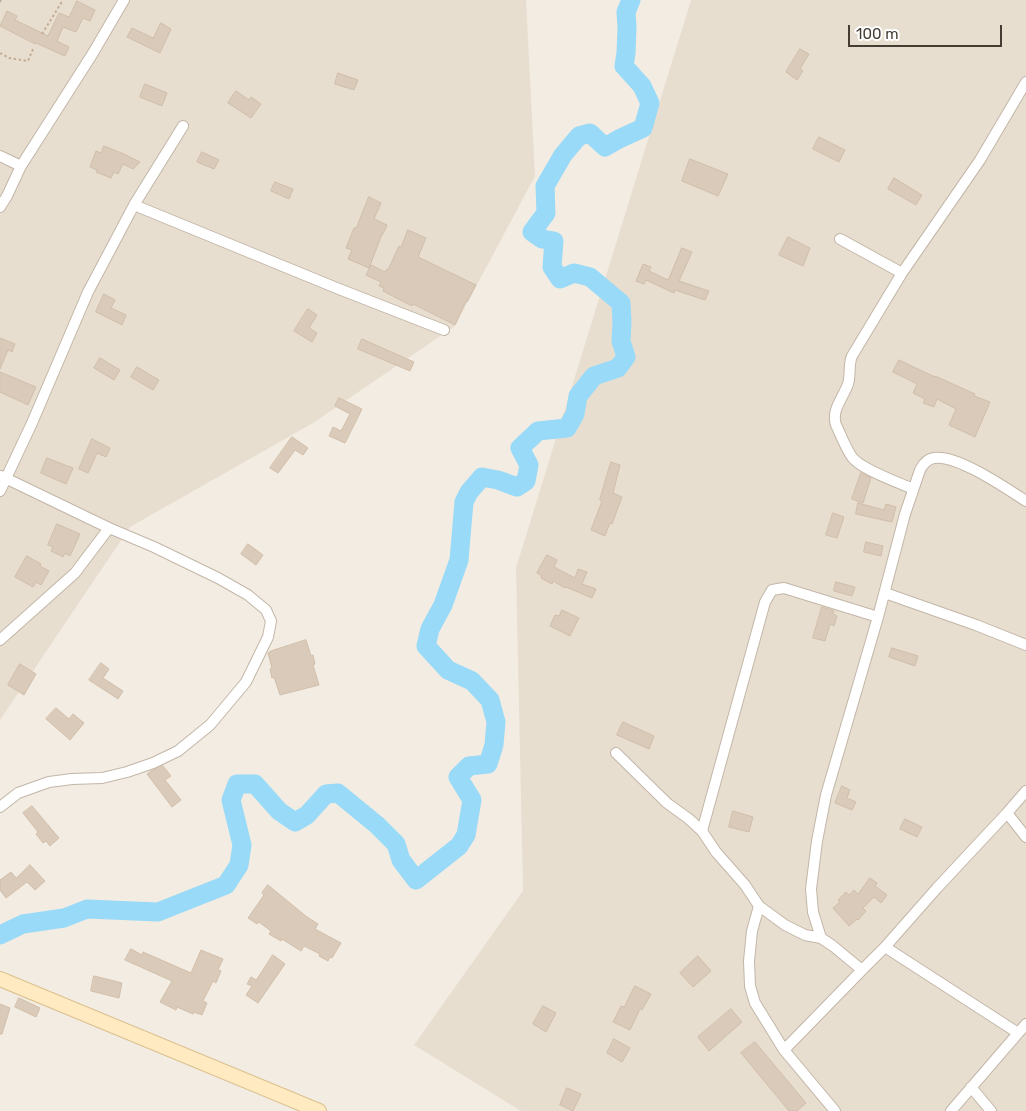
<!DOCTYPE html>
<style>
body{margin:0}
#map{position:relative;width:1026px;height:1111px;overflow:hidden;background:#f3ece2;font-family:Rubik,sans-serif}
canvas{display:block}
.scale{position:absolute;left:848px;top:25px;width:154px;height:22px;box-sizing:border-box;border:2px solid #453c32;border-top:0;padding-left:6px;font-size:15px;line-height:18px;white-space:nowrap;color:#453c32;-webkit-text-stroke:4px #fff;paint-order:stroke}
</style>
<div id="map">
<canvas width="1026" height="1111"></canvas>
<div class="scale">100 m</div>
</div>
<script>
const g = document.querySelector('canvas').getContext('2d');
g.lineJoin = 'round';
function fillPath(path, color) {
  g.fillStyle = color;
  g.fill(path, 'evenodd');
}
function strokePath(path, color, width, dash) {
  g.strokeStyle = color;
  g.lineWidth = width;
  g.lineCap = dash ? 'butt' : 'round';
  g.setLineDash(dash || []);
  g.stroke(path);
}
fillPath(new Path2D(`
 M0 0H526L535 176 455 326 313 423 130 527 0 720Z
 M691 0H1026V1111H521L414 1045 523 891 516 568Z`), '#e8ded0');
strokePath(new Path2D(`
 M0 935 23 924 64 918 87 909 158 912 226 885 239 865 242 845 231 800 237 784H255L279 811 295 822 307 815 326 794 338 793 377 825 396 844 401 860 416 880 459 846 466 835 472 800 458 777 469 766 488 764 494 745 496 722 490 700 472 681 448 670 426 646 430 629 443 605 459 560 464 502 469 492 482 477 498 480 517 487 526 481 529 465 520 448 538 431 567 428 575 414 578 396 594 376 618 368 626 357 621 341 622 322 621 303 590 277 574 273 560 279 552 267 554 241 542 239 532 232 546 213 545 186 563 155 579 136 590 133 605 147 619 139 643 128 650 103 642 86 624 66 626 53 627 27 626 12 631 0`), '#98daf7', 19);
const building = new Path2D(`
 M77 1 95 10 90 21 83 18 76 32 63 27 57 41 69 47 65 56 36 43 35 44 0 26 7 11 17 16 15 20 48 36 59 13 69 17Z
 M161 23 171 29 160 53 127 37 132 28 153 38Z
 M800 49 809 54 800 69 803 71 797 80 786 72Z
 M338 73 358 80 354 90 335 84Z
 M145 84 167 93 162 106 140 97Z
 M236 91 249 100 251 97 261 104 251 118 228 103Z
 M819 137 845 150 839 162 813 149Z
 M104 146 124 154 140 162 133 169 123 164 118 174 114 172 111 178 96 172 97 170 90 167 96 151 101 153Z
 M202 152 219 160 214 169 197 162Z
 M690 159 728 174 718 196 682 181Z
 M894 178 922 195 916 205 888 189Z
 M275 182 293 189 289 199 271 191Z
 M369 197 381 203 374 219 387 225 383 234H382L369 268 348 259 352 250 346 248 354 228H356Z
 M408 230 426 238 418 257 476 285 467 302 466 301 455 325 413 304 412 306 383 291 384 288 379 286 381 282 366 275 371 265 385 272 387 269 388 270 399 246 401 247Z
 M788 237 810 248 803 266 779 255Z
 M682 248 692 252 679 281 709 291 705 300 675 290 674 293 646 280 644 284 636 281 643 264 651 267 649 271 668 280Z
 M104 294 115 300 111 308 126 315 122 325 96 312Z
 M308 309 317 315 309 328 317 333 312 342 294 331Z
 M0 338 15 344 12 352 8 350 0 369Z
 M362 339 414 362 410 371 358 349Z
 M100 358 120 370 114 380 94 368Z
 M899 360 935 377V376L975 394 974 396 990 402 975 437 949 425 956 409 937 399 934 407 923 403 925 399 913 393 917 384 893 372Z
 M137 367 159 380 153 390 131 377Z
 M0 372 36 387 28 405 0 392Z
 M339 398 362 409 345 443 329 436 333 427 341 431 350 414 335 406Z
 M292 437 308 448 303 455 295 450 278 473 270 468Z
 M92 439 110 448 106 457 97 453 88 473 79 469Z
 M47 458 73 468 66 484 41 473Z
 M611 462 620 465 613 493 622 497 612 524 610 523 605 536 591 530 602 501 600 500Z
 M861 473 871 478 863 503 852 499Z
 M858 503 884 510 886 504 896 507 892 522 856 514Z
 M833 513 844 517 837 538 826 535Z
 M57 524 80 534 70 556 65 553 63 557 51 551 53 547 48 545Z
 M866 542 883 546 881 556 864 552Z
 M248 544 263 555 256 565 241 554Z
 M547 555 557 560 554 567 575 578 578 569 587 572 582 584 596 589 592 598 566 587 565 588 553 581 552 584 541 578 542 576 537 573Z
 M27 556 41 564 40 566 49 571 41 585 36 582 33 587 15 577Z
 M836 582 855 587 852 596 834 591Z
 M822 607 834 611 833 614 837 616 834 626 830 624 825 641 813 638Z
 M562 610 579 618 570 636 550 626 555 615 559 616Z
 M306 640 311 656 313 655 315 664 313 665 319 685 280 695 274 677 272 678 270 669 272 668 268 653 271 651Z
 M892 648 918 656 915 666 889 657Z
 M101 663 109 669 103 678 123 691 118 699 89 680Z
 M20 664 36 674 24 695 8 685Z
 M56 708 69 719 73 714 84 723 70 740 46 719Z
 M623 722 654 736 649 749 617 735Z
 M163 766 171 776 165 780 181 800 172 807 147 774 151 771Z
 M842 786 850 790 847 798 856 802 852 810 835 803Z
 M32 806 59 838 50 846 46 841 43 843 36 834 38 832 23 813Z
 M733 811 753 817 749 832 729 827Z
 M905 819 922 827 917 837 900 829Z
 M30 865 45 881 35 890 27 882 6 898 0 890V880L11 872 16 878Z
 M870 878 877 883 875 886 887 895 881 903 874 897 863 908 866 911 858 920 857 919 849 926 833 908 840 902 838 900 846 892 849 895 854 890 858 894Z
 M268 885 307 917 318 924 315 929 341 943 332 958 330 957 328 961 319 956 320 954 304 946 301 951 282 939 281 941 269 934 271 931 259 922 257 924 248 918 264 895 262 893Z
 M131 949 142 955 143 952 191 973 201 950 223 959 218 970 221 971 216 983 213 981 203 1001 207 1003 202 1015 194 1012 193 1014 177 1007 176 1010 160 1002 172 981 125 960Z
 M273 955 285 964 258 1003 246 995 252 986 247 984 251 977 256 980Z
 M698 956 711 971 693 987 680 973Z
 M94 976 122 983 119 998 91 991Z
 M635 986 651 994 642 1010 640 1009 630 1030 613 1022 621 1006 624 1007Z
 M19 998 40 1008 36 1017 15 1007Z
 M0 1004 10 1008 2 1034H0Z
 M543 1006 556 1013 546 1032 533 1024Z
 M731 1009 742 1022 709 1051 698 1037Z
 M614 1039 630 1048 622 1062 607 1053Z
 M755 1042 806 1103 797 1111H789L741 1053Z
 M567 1088 581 1094 573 1111 560 1105Z`);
fillPath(building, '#d9caba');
strokePath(building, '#d1bea9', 1);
const street = new Path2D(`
 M0 156 21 166
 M134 205 183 126
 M0 207 7 196 21 166 93 53 124 0
 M840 239 902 273
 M1 476 109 528
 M913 489C898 482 860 469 852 457 845 447 841 435 836 425 831 410 843 398 848 384 851 375 848 365 852 356L902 273 980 160 1026 82
 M0 491 32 423 88 292 134 205 339 289 444 330
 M885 593 976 625 1026 645
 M0 640 75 573 109 528 154 547 218 578 248 595 266 610 271 621 268 637 246 682 210 725 178 751 153 763 127 772 102 778 72 779 49 782 18 793 0 807
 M616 753 667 803 689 819 702 831 716 852 745 885 759 906 785 925 805 935 821 938 833 946 862 970
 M1007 813 1026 837
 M702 831 765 602 772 590 784 588 878 617
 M759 906 752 931 749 961 750 986 755 1003 784 1050 835 1111
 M821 938 813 912 811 889 817 841 826 795 878 617 905 514 920 470C923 464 927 459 934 458 957 454 1007 489 1026 501
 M885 947 1018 1033
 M784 1050 862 970 885 947 937 888 1007 813 1026 791
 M971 1087 991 1111
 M951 1111 1026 1024`);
const secondary = new Path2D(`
 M0 979 319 1111`);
strokePath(street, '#c2b6a7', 12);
strokePath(secondary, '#dbc08f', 16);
strokePath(new Path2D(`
 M0 2 1 0
 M42 34 63 0
 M0 53 9 58 28 61 33 49`), '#c3ad94', 2, [2.5, 2.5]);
strokePath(street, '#fff', 10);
strokePath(secondary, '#ffeac1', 14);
</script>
